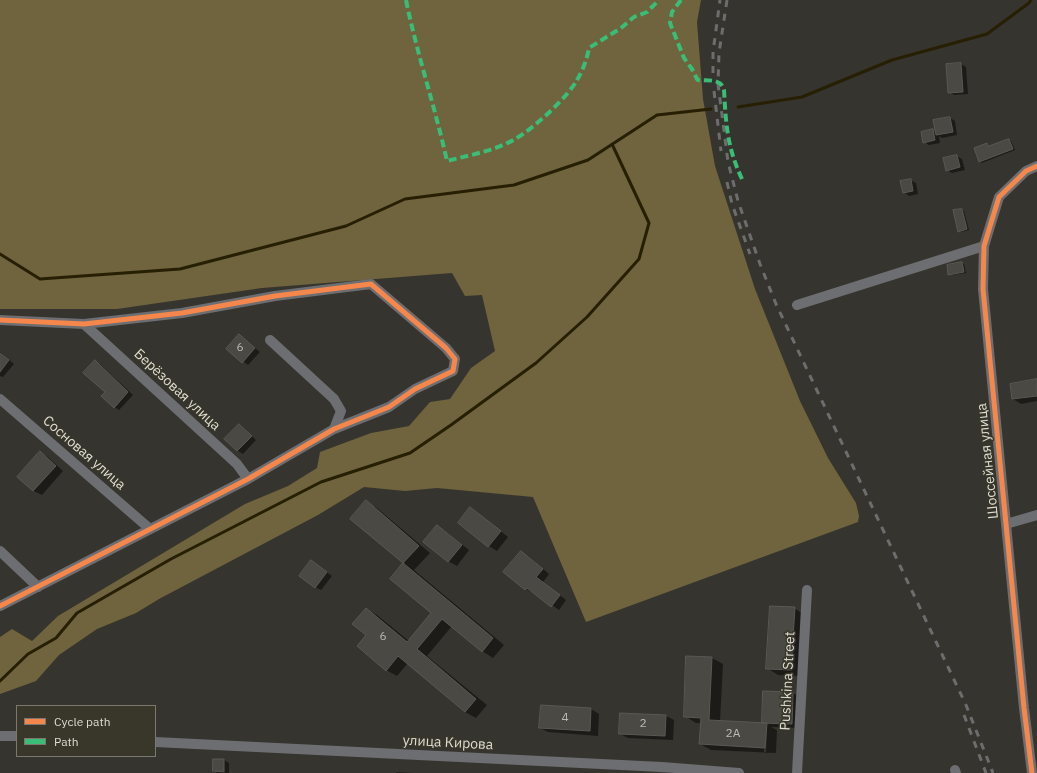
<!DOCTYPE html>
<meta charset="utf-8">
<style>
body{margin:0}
#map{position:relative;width:1037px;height:773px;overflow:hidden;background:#36342e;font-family:"IBM Plex Sans",sans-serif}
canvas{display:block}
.legend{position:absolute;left:16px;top:705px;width:140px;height:52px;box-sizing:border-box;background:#39362a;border:1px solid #7b796f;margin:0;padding:5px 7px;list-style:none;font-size:12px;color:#dfded6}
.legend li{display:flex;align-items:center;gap:8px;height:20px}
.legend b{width:20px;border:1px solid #7b796f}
</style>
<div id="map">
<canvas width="1037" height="773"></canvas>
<ul class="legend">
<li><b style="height:5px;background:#f5874c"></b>Cycle path</li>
<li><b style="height:5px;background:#3abd76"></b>Path</li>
</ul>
</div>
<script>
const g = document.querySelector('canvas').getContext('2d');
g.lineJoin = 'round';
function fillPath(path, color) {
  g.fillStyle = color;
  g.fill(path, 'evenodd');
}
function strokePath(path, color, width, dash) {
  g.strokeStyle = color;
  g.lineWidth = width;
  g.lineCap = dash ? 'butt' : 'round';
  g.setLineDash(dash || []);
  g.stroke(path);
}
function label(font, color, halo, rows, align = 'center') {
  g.font = font + ' "IBM Plex Sans",sans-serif';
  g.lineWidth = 3;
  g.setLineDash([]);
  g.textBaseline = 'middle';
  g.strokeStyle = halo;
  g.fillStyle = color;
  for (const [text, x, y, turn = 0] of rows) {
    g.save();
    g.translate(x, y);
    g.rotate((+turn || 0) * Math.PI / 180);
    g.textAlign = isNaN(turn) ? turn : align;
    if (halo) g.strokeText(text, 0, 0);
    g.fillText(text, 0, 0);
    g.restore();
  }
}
fillPath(new Path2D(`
 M0 0H701L697 22 703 99 715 166 755 289 800 401 828 458 856 503 859 516 858 522 586 622 533 497 437 488 405 491 364 487 318 515 159 599 136 613 97 629 59 655 36 681 0 694V637L12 629 32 641 58 616 245 504 288 486 317 468 320 452 371 433 409 426 430 402 450 399 471 368 495 351 482 295 465 296 452 273 262 288 117 309H0Z`), '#6f643d');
fillPath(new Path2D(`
 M961 64 966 67 968 94 954 95 949 92Z
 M950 118 955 121 957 135 942 138 939 136 940 143 929 145 924 142 933 131 936 132Z
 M1009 140 1011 141 1015 150 982 163 980 162 987 144 990 147Z
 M957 156 962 159 965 170 952 173 947 170Z
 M910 180 916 183 918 194 909 196 904 192Z
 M962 210 964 211 969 230 961 232 959 231Z
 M962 263 964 264 966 273 952 275 949 274Z
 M239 335 260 352 248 365 227 349Z
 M0 352 14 364 3 377 0 376Z
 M95 361 100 364 133 395 119 410 114 407 106 392Z
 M1037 381V401L1021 404 1013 399Z
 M239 425 244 428 256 440 243 454 238 451 225 439Z
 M40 452 48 457 63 471 42 495 34 491 18 477Z
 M366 502 377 508 430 553 414 570 504 645 493 658 482 651 452 626 427 656 487 705 476 718 465 712 408 663 397 676 386 670 367 635 366 609 377 615 409 641 433 613 392 578 405 563 351 519Z
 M470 508 478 513 508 537 497 551 489 546Z
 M437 526 445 531 469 550 457 566 448 561Z
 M521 552 528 556 549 574 543 582 566 600 559 610 534 592 533 593 526 589Z
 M317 565 332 576 321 590 315 587Z
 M794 608 805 615 802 676 778 675 767 668Z
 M712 658 723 664 720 722 767 724 763 722 793 693 801 698 800 728 771 727 777 730 776 753 711 750 700 744 701 723H696L685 716ZM765 728H767L766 753H764Z
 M591 709 599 714 598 736 548 732 540 728Z
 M621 714 666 716 674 720 673 740 628 738 620 734Z
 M224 760 229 763V773H217L214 771Z
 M396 772 415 773H396Z`), '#0007');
strokePath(new Path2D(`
 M738 107 802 97 892 60 987 34 1029 3 1031 0
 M0 254 40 279 180 269 346 226 405 199 514 185 588 160 657 115 711 109
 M0 681 28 654 56 638 77 613 171 559 321 482 410 453 451 425 536 363 587 317 639 259 649 223 612 144`), '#271f04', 3);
const building = new Path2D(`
 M961 63 963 92 948 93 946 64Z
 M950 117 953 132 936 135 933 120Z
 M933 129 935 140 923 143 921 132Z
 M1009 139 1013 149 979 162 974 148 987 143 988 146Z
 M957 155 960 167 946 171 943 158Z
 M911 179 913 191 903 193 900 181Z
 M962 209 967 229 958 232 953 210Z
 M962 262 964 272 948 275 947 265Z
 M239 334 255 348 242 363 226 349Z
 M0 353 9 360 0 372Z
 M95 360 128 392 114 408 101 396 105 392 83 373Z
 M1037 379V396L1012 399 1010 384Z
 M239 424 252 436 237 451 224 439Z
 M40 451 56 466 33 491 17 477Z
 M366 500 419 546 403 563 350 519Z
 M470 507 501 531 488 547 458 523Z
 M437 525 462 545 448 562 423 542Z
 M521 551 543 569 536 577 560 595 551 607 527 588 525 590 503 572Z
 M311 560 327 572 315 588 299 576Z
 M403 563 493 638 482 652 442 619 417 649 476 699 465 712 398 656 386 671 357 646 366 635 352 624 366 608 407 642 431 613 390 579Z
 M770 606 795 607 791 670 766 669Z
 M686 656 712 657 709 720 767 723 765 748 699 744 701 718 684 717Z
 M763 691 793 692 792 724 762 723Z
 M541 705 591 708 590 731 539 728Z
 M620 713 666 715 665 736 619 734Z
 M213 759H224V772L213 771Z`);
fillPath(building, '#4b4944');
strokePath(building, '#5a5853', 1);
strokePath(new Path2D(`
 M797 305 984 246
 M0 320 84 324 182 313 275 296 371 284 446 348 455 359 453 371 415 389 389 407 334 429 248 479 0 606
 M84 324 237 464 248 479
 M270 340 334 399 341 411 334 429
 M0 399 150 529
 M1006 524 1037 515
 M0 551 38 587
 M0 736H17
 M155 742 662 767 739 773
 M955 770 956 773
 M797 773 807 590
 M1032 773 1024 708 983 289 984 246 999 197 1026 171 1037 166`), '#6d6e71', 10);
strokePath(new Path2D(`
 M727 0 719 53 718 84 728 162 738 201 760 264 776 304 966 705 993 773
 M713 73V52L720 0
 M714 91 721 151
 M727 182 732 204 750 254
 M964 715 986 773`), '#6d6d6e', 3, [7, 7]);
strokePath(new Path2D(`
 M406 0C417 54 435 107 447 161 470 155 494 151 515 139 532 130 568 97 577 80 583 70 587 59 589 48L621 28 634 17 647 12 659 0
 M681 0 672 12 670 23 684 58 692 69 697 79 698 80C708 81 721 78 724 90 726 125 727 147 742 179`), '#3abd76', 4, [8, 4]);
strokePath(new Path2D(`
 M0 320 84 324 182 313 275 296 371 284 446 348 455 359 453 371 415 389 389 407 334 429 248 479 0 606
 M1032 773 1024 708 983 289 984 246 999 197 1026 171 1037 166`), '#f5874c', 5);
label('12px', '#bab9b2', null, [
 ["6",240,348],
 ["6",383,637],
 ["4",565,718],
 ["2",643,724],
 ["2А",733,734]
]);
label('14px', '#dfded6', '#39362a', [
 ["Берёзовая улица",177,390,43],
 ["Сосновая улица",84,453,41],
 ["Шоссейная улица",988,461,-96],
 ["Pushkina Street",788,681,-87],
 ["улица Кирова",448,743,3]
]);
</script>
